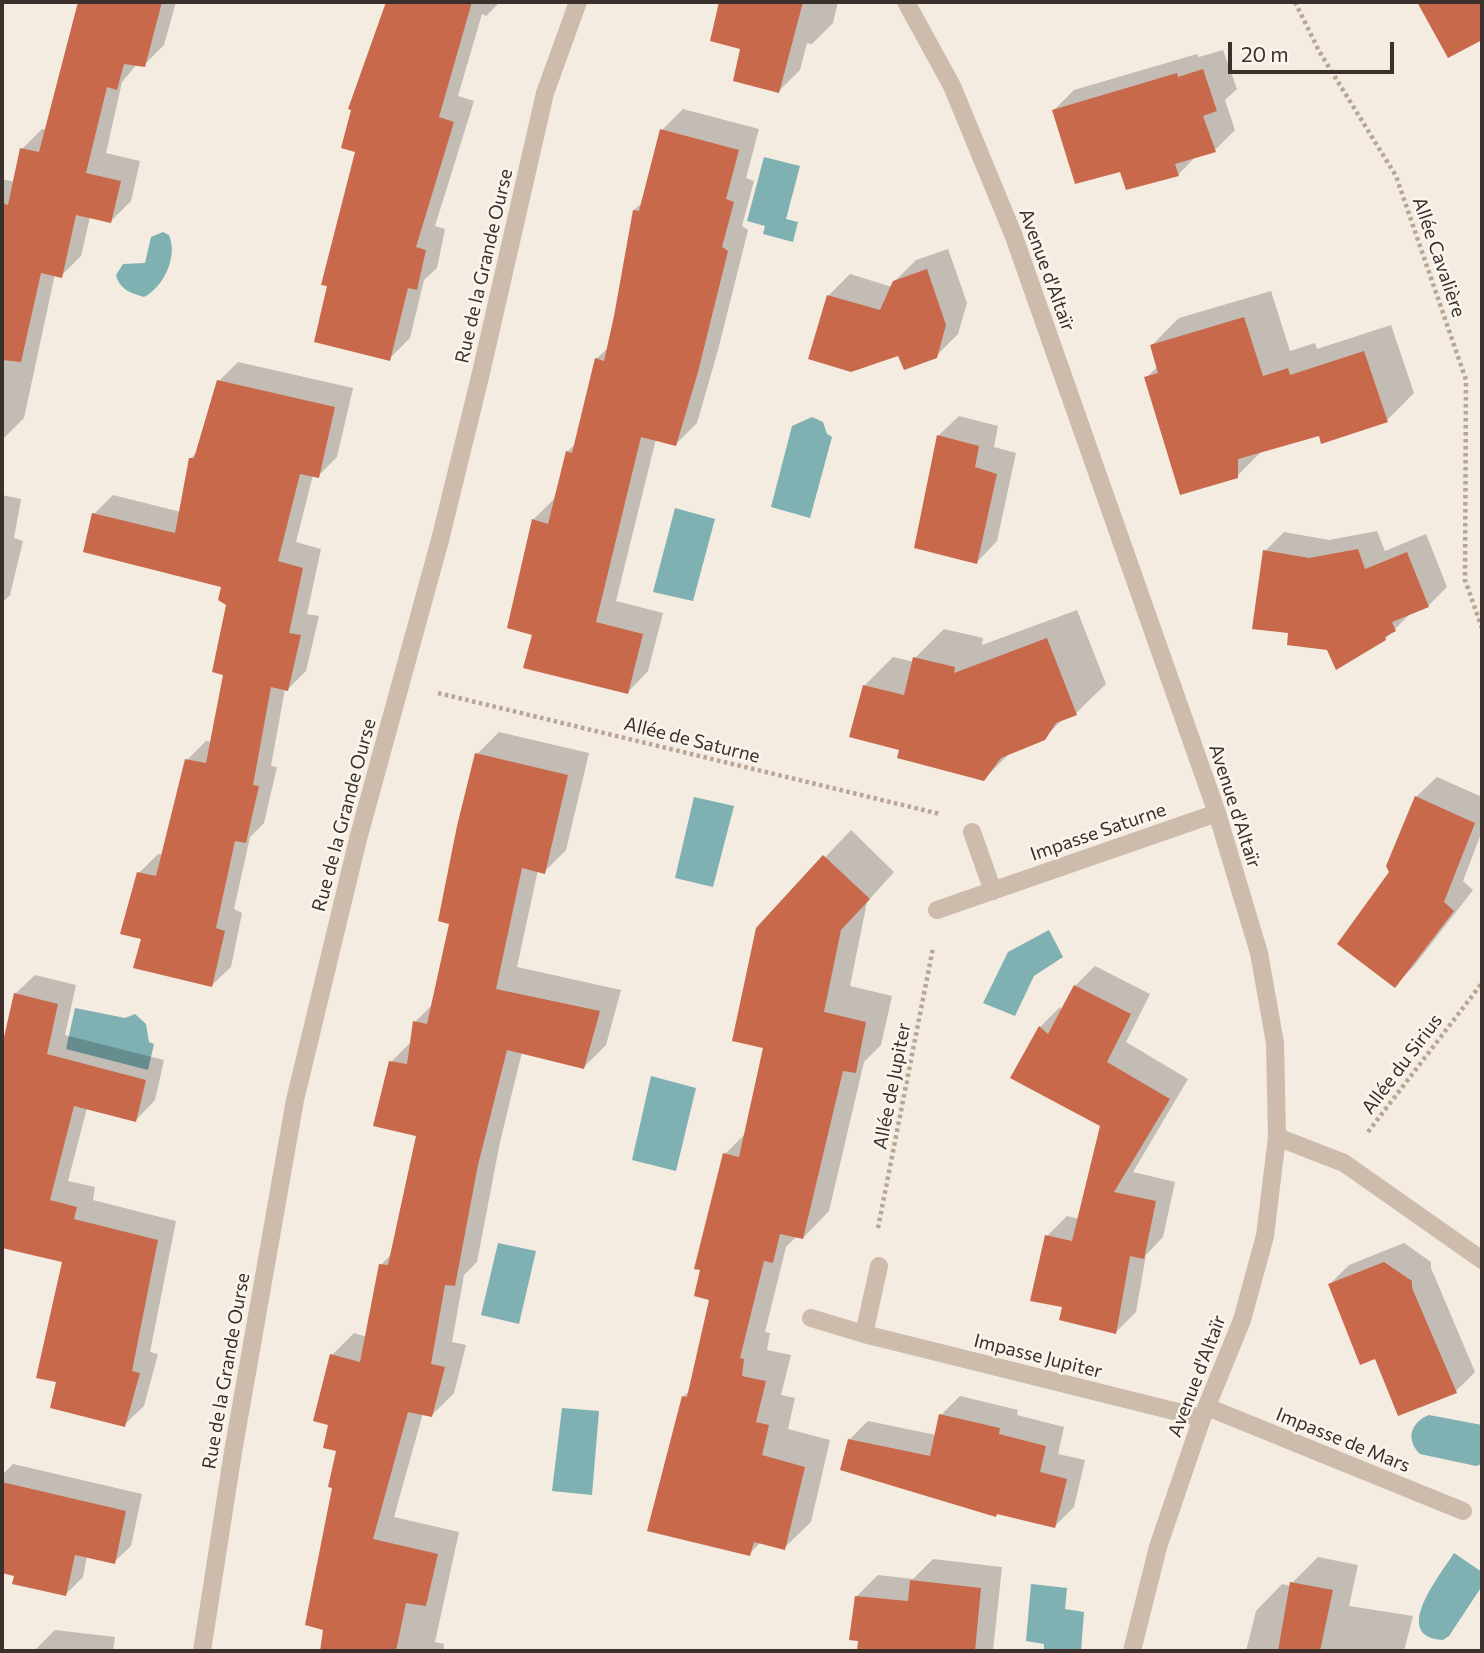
<!DOCTYPE html>
<meta charset="utf-8">
<style>
body{margin:0}
#map{position:relative;width:1484px;height:1653px;overflow:hidden;background:#f4ebe1;font-family:Commissioner,sans-serif}
canvas{display:block}
.frame{position:absolute;inset:0;border:4px solid #3b302b;pointer-events:none}
.scale{position:absolute;left:1228px;top:42px;width:166px;height:32px;box-sizing:border-box;border:4px solid #3b302b;border-top:0;padding-left:9px;font-size:21px;line-height:24px;white-space:nowrap;color:#3b302b;-webkit-text-stroke:5px #fbf5ee;paint-order:stroke}
</style>
<div id="map">
<canvas width="1484" height="1653"></canvas>
<div class="frame"></div>
<div class="scale">20 m</div>
</div>
<script>
const g = document.querySelector('canvas').getContext('2d');
g.lineJoin = 'round';
function fillPath(path, color) {
  g.fillStyle = color;
  g.fill(path, 'evenodd');
}
function strokePath(path, color, width, dash) {
  g.strokeStyle = color;
  g.lineWidth = width;
  g.lineCap = dash ? 'butt' : 'round';
  g.setLineDash(dash || []);
  g.stroke(path);
}
function label(font, color, halo, rows, align = 'center') {
  g.font = font + ' Commissioner,sans-serif';
  g.lineWidth = 5;
  g.setLineDash([]);
  g.textBaseline = 'middle';
  g.strokeStyle = halo;
  g.fillStyle = color;
  for (const [text, x, y, turn = 0] of rows) {
    g.save();
    g.translate(x, y);
    g.rotate((+turn || 0) * Math.PI / 180);
    g.textAlign = isNaN(turn) ? turn : align;
    if (halo) g.strokeText(text, 0, 0);
    g.fillText(text, 0, 0);
    g.restore();
  }
}
fillPath(new Path2D(`
 M764 157 800 166 786 219 798 222 793 242 763 234 765 226 747 221Z
 M163 232 169 235C178 256 164 287 144 297 131 293 120 290 116 275L123 264 145 263 151 237Z
 M812 417 823 422 827 434 832 437 810 518 771 507 792 426Z
 M675 508 715 519 693 601 653 592Z
 M694 797 734 806 713 887 675 878Z
 M1049 930 1063 957 1034 976 1015 1016 983 1003 1008 952Z
 M75 1008 125 1018 135 1014 146 1024 149 1042 154 1044 148 1070 66 1049Z
 M651 1076 696 1088 676 1171 632 1160Z
 M498 1243 536 1251 519 1324 481 1315Z
 M562 1408 599 1411 592 1495 552 1491Z
 M1429 1415 1482 1425V1464L1476 1466 1420 1454C1405 1439 1411 1422 1429 1415Z
 M1454 1553 1482 1572V1586L1449 1636 1443 1640C1389 1637 1441 1574 1454 1553Z
 M1031 1584 1067 1588 1065 1609 1084 1612 1081 1651H1044V1644L1026 1641Z`), '#7fb0b2');
fillPath(new Path2D(`
 M80 2H176L164 45 144 65 137 64 122 82 106 153 140 161 131 201 111 221 90 217 81 256 61 276 55 274 24 418 4 438H2V179L15 182 22 149 42 129 47 130Z
 M430 2H500L486 16 482 14 458 96 474 101 435 226 445 229 437 268 424 280 410 338 389 359 420 30Z
 M721 2H838L833 23 812 44 807 43 800 70 779 91 743 48 712 40Z
 M1223 50 1237 89 1225 100 1235 130 1215 150 1197 155 1178 175 1121 170 1054 110 1074 90 1197 54 1199 57Z
 M683 109 759 129 746 178 754 181 742 226 748 230 718 350 697 423 676 444 656 439 616 601 663 613 648 671 628 692 535 634 533 520 554 499 567 452 576 443 596 359 609 347 634 210 643 202 662 130Z
 M948 249 967 303 958 334 936 356 899 354 810 358 829 295 850 274 892 287 894 282 916 260Z
 M1271 291 1290 351 1315 343 1317 349 1391 325 1414 393 1387 420 1320 434 1262 451 1237 476 1146 378 1158 366 1152 345 1179 318Z
 M238 362 353 388 337 457 318 476 313 475 296 542 321 549 307 614 319 616 306 671 287 690 285 689 271 766 277 767 264 823 250 837 234 909 242 913 231 967 212 985 143 937 139 873 158 854 163 855 187 760 206 741 212 742 225 673 228 604 223 586 94 514 113 495 181 512 191 458 197 452 219 381Z
 M959 416 998 426 994 447 1016 453 997 541 977 562 938 436Z
 M2 495 21 499 14 538 23 541 10 595 2 603Z
 M1377 531 1385 551 1426 534 1447 587 1428 606 1412 612 1385 639 1329 648 1290 632 1265 551 1284 532 1329 540Z
 M1077 610 1106 684 1076 713 1064 718 1044 738 1012 751 984 779 902 749 864 686 893 657 914 662 915 658 944 629 983 638 982 645Z
 M499 732 589 753 566 850 544 872 538 870 517 967 621 990 606 1045 584 1067 522 1052 500 1142 477 1262 464 1275 452 1342 466 1345 454 1393 432 1415 423 1413 394 1517 459 1532 435 1642 444 1644V1651H332L325 1629 334 1487 339 1450 331 1423 332 1355 354 1333 367 1337 381 1265 393 1252 418 1135 391 1062 412 1041 415 1022 434 1003 451 923 477 754Z
 M1437 777 1482 797V831L1463 881 1473 890 1414 966 1394 986 1391 873 1416 797Z
 M851 830 894 872 867 902 850 986 892 996 881 1045 864 1062 829 1211 803 1238 797 1236 786 1247 765 1332 770 1333 767 1350 791 1355 781 1395 795 1398 788 1429 830 1440 811 1522 784 1548 761 1542 749 1554 683 1397 691 1389 711 1299 725 1154 746 1133 766 1046 758 928Z
 M1095 966 1150 994 1126 1042 1188 1079 1133 1172 1175 1182 1163 1237 1146 1255 1136 1312 1116 1332 1064 1305 1047 1236 1067 1216 1080 1219 1102 1125 1012 1077 1040 1027 1060 1007 1063 1010 1075 986Z
 M35 975 76 985 65 1035 164 1060 155 1100 136 1120 87 1108 68 1181 95 1187 93 1200 176 1221 150 1352 158 1354 144 1406 124 1425 58 1380 64 1261 2 1246V1118L10 1088 2 1086V1055L15 994Z
 M1404 1243 1431 1262V1268L1475 1372 1456 1391 1399 1414 1376 1357 1330 1284 1349 1265Z
 M960 1396 1018 1410 1017 1415 1064 1427 1058 1454 1085 1460 1074 1507 1055 1526 849 1440 868 1421 936 1435 941 1415Z
 M13 1464 142 1494 131 1546 114 1562 87 1556 83 1577 66 1594 2 1571V1475Z
 M1318 1557 1358 1565 1349 1606 1413 1616 1404 1651H1246L1256 1611 1282 1584 1291 1586 1292 1583Z
 M933 1559 1002 1567 993 1651H859L856 1597 878 1575 913 1579Z
 M55 1630 115 1637 113 1651H34Z`), '#0003');
fillPath(new Path2D(`
 M78 2H162L145 67 124 64 117 90 107 87 86 173 121 181 111 223 76 215 62 278 41 273 21 362 2 360V203L8 205 20 148 39 152Z
 M386 2H472L439 117 454 122 416 247 426 250 417 290 408 288 390 361 314 342 327 286 321 285 355 152 341 148 351 110 348 109Z
 M719 2H803L779 93 733 81 740 49 710 41Z
 M1417 2H1482V40L1448 58Z
 M1203 69 1217 111 1203 116 1216 152 1175 164 1179 176 1126 190 1120 172 1075 184 1052 110 1177 73 1178 77Z
 M660 129 739 150 726 199 734 202 722 247 728 251 698 372 676 446 641 437 596 622 643 634 628 694 523 668 532 635 507 628 532 519 548 524 566 451 572 453 595 358 604 361 614 316 633 210 639 211Z
 M927 269 946 325 937 358 904 370 898 356 851 372 808 359 827 295 880 310 893 281Z
 M1244 317 1263 376 1288 368 1290 375 1364 351 1388 422 1321 444 1319 436 1238 459V478L1180 495 1144 377 1158 373 1150 345Z
 M217 380 335 407 319 478 300 474 278 561 303 568 289 633 301 635 288 691 271 687 253 785 259 786 246 843 235 841 216 928 225 931 212 987 133 968 141 939 120 934 137 872 156 876 185 759 206 763 223 675 212 672 226 605 218 600 221 587 83 552 92 513 175 533 189 458H194Z
 M937 435 979 446 975 467 997 474 977 564 914 548Z
 M1358 549 1365 569 1407 552 1429 607 1392 622 1396 631 1385 637 1386 640 1336 670 1327 650 1287 645 1288 633 1252 629 1263 550 1309 558Z
 M1047 638 1077 715 1056 723 1045 740 1001 758 984 781 897 758 899 750 849 737 863 685 904 695 913 657 955 667 954 673Z
 M475 753 568 775 545 874 522 868 496 989 600 1011 584 1069 507 1050 478 1165 455 1286 445 1285 431 1364 445 1367 432 1417 408 1412 373 1539 438 1554 426 1606 406 1603 396 1651H320L323 1630 305 1625 332 1488 328 1487 336 1451 323 1448 328 1425 313 1421 330 1354 360 1362 379 1264 388 1265 416 1136 373 1126 389 1061 407 1064 413 1021 427 1024 449 924 438 921 457 826Z
 M1415 796 1475 823 1444 902 1454 911 1395 988 1337 944 1389 872 1386 866Z
 M823 855 870 899 841 930 824 1012 866 1022 856 1073 843 1071 803 1239 780 1234 773 1263 764 1261 740 1358 744 1359 742 1376 766 1381 756 1422 769 1425 762 1455 805 1467 785 1550 754 1542 750 1556 647 1531 682 1396 687 1397 709 1300 694 1296 700 1270 694 1269 723 1153 739 1157 763 1048 732 1041 756 928Z
 M1074 985 1131 1014 1107 1062 1170 1099 1114 1192 1156 1201 1144 1259 1130 1256 1116 1334 1059 1320 1062 1307 1030 1301 1045 1235 1072 1241 1100 1126 1010 1078 1039 1026 1048 1034Z
 M14 993 58 1004 47 1054 146 1080 136 1122 74 1106 50 1200 77 1207 74 1219 158 1240 132 1371 140 1373 125 1427 50 1408 56 1382 36 1378 62 1262 2 1248V1046Z
 M1384 1262 1412 1281V1288L1457 1393 1398 1416 1375 1359 1360 1365 1328 1284Z
 M939 1414 1000 1428 999 1434 1046 1446 1040 1472 1067 1479 1055 1528 997 1514 996 1517 840 1470 848 1439 930 1456Z
 M2 1482 126 1511 115 1564 75 1555 66 1596 12 1584 14 1576 2 1573Z
 M910 1580 981 1588 975 1651H857L858 1641 849 1640 855 1596 908 1601Z
 M1290 1582 1333 1590 1320 1651H1278Z`), '#c8694b');
strokePath(new Path2D(`
 M1295 2 1319 51 1396 176 1466 380 1465 580 1482 628
 M438 693 940 814
 M1368 1132 1482 983
 M878 1228 933 948`), '#b9a596', 4.5, [3.5, 3.5]);
strokePath(new Path2D(`
 M906 2 952 86 1013 234 1217 813 1259 953 1275 1043 1277 1137 1265 1236 1242 1320 1202 1418 1158 1547 1132 1651
 M972 832 993 891
 M937 910 1217 813
 M1277 1137 1344 1163 1482 1260
 M811 1318 864 1334 1202 1418
 M864 1334 879 1266
 M1207 1407 1463 1511
 M202 1651 233 1452 295 1100 358 839 440 540 480 377 545 93 578 2`), '#cdbbac', 18);
label('19px', '#3b302b', '#fbf5ee', [
 ["Allée Cavalière",1439,257,71],
 ["Rue de la Grande Ourse",484,266,-77],
 ["Avenue d'Altaïr",1047,270,70],
 ["Allée de Saturne",692,740,14],
 ["Avenue d'Altaïr",1235,806,72],
 ["Rue de la Grande Ourse",344,815,-75],
 ["Impasse Saturne",1098,832,-19],
 ["Allée du Sirius",1402,1064,-53],
 ["Allée de Jupiter",892,1086,-79],
 ["Impasse Jupiter",1038,1356,14],
 ["Rue de la Grande Ourse",226,1371,-80],
 ["Avenue d'Altaïr",1197,1376,-69],
 ["Impasse de Mars",1343,1440,22]
]);
</script>
